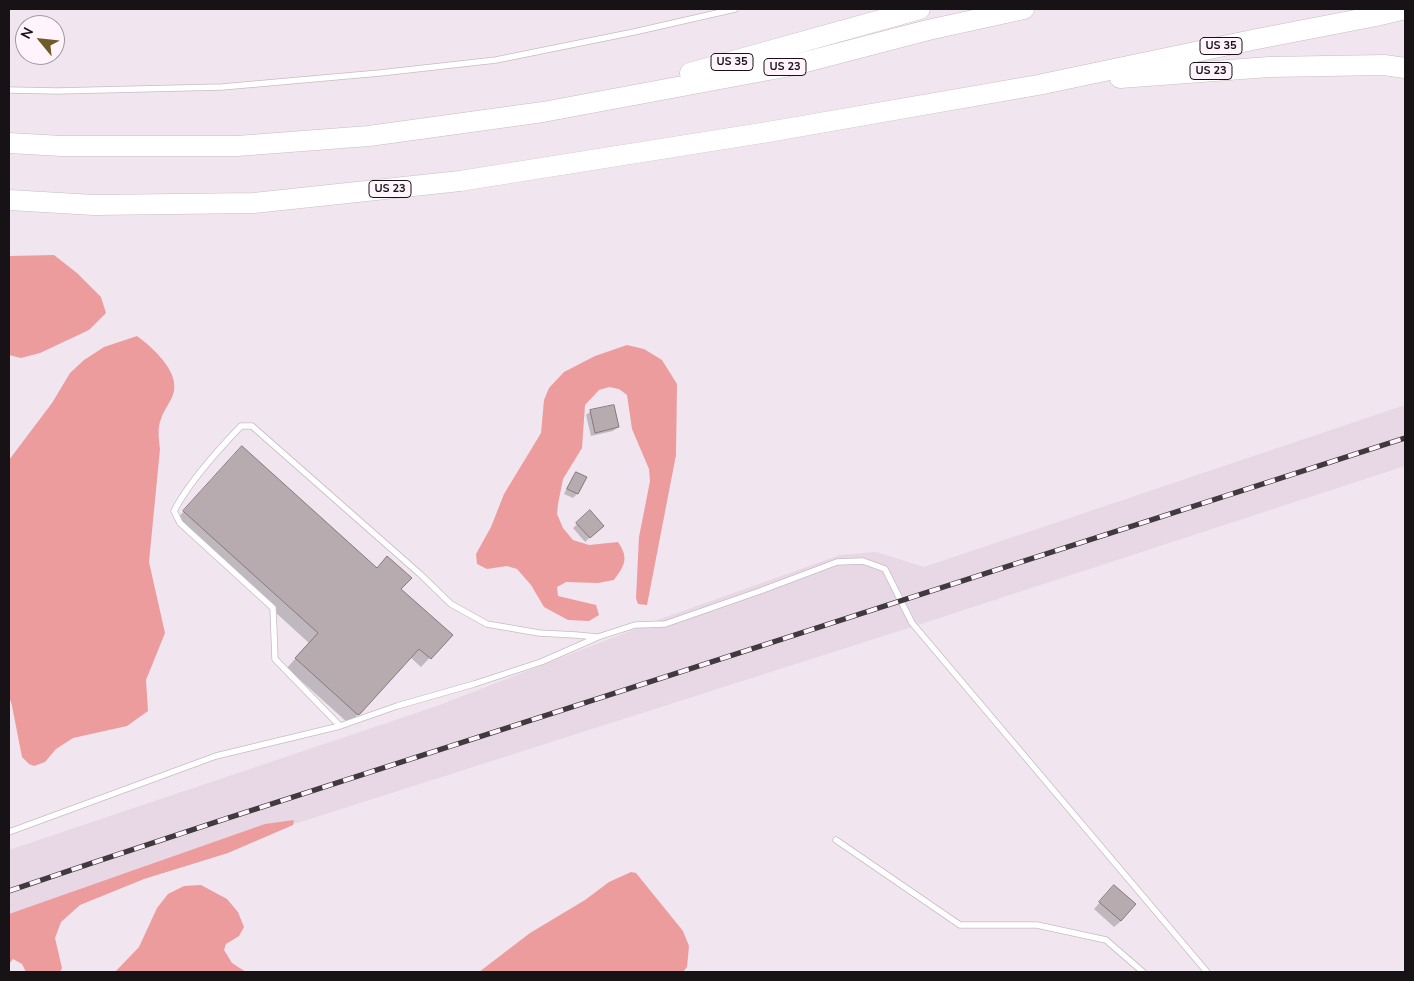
<!DOCTYPE html>
<style>
body{margin:0}
#map{position:relative;width:1414px;height:981px;overflow:hidden;background:#f1e6ef;font-family:"Nunito Sans",sans-serif}
canvas{display:block}
.frame{position:absolute;inset:0;border:10px solid #161215;pointer-events:none}
.north{position:absolute;left:15px;top:15px;width:50px;height:50px;box-sizing:border-box;background:#fff3fc;border:1px solid #a299a0;border-radius:50%;rotate:298deg;font-size:14px;font-weight:700;line-height:20px;text-align:center;color:#161215}
.north::after{content:'';display:block;margin:auto;width:18px;height:22px;background:#6f5a29;clip-path:polygon(50% 0,100% 100%,50% 72%,0 100%)}
</style>
<div id="map">
<canvas width="1414" height="981"></canvas>
<div class="frame"></div>
<div class="north">N</div>
</div>
<script>
const g = document.querySelector('canvas').getContext('2d');
g.lineJoin = 'round';
function fillPath(path, color) {
  g.fillStyle = color;
  g.fill(path, 'evenodd');
}
function strokePath(path, color, width, dash) {
  g.strokeStyle = color;
  g.lineWidth = width;
  g.lineCap = dash ? 'butt' : 'round';
  g.setLineDash(dash || []);
  g.stroke(path);
}
function label(font, color, halo, rows, align = 'center') {
  g.font = font + ' "Nunito Sans",sans-serif';
  g.lineWidth = 4.5;
  g.setLineDash([]);
  g.textBaseline = 'middle';
  g.strokeStyle = halo;
  g.fillStyle = color;
  for (const [text, x, y, turn = 0] of rows) {
    g.save();
    g.translate(x, y);
    g.rotate((+turn || 0) * Math.PI / 180);
    g.textAlign = isNaN(turn) ? turn : align;
    if (halo) g.strokeText(text, 0, 0);
    g.fillText(text, 0, 0);
    g.restore();
  }
}
fillPath(new Path2D(`
 M1405 405V466L921 624 238 842 9 921V850L437 706 666 617 840 555 876 552 924 567Z`), '#e8d7e4');
fillPath(new Path2D(`
 M54 255 77 273 101 297 106 313 89 330 40 353 21 358 9 355V256Z
 M137 336C152 347 178 370 174 391 172 401 164 409 161 419 157 428 159 440 160 449L149 562 165 633 146 680 148 711 127 726 73 738 56 749 45 762 34 766 29 764 22 757 12 706 9 696V460L52 403 70 373 84 360 104 347Z
 M627 345 644 349 662 360 677 384 676 455 647 605 638 604 636 598 639 537 650 481 649 469 632 429 627 395 619 389 609 387 599 390 585 405 582 448 563 479 558 504 557 514 563 528 573 540 589 545 618 542C629 558 625 565 614 580L598 583 566 582 557 587 558 596 596 605 599 615 589 621 568 620 544 607 531 585 517 569 507 566 487 569 477 564 476 554 491 527 504 494 541 433 544 400 549 388 564 372 595 356Z
 M294 820 293 825 228 853 144 879 80 905 61 922 55 938 62 968 60 972H26L22 964 13 959 9 964V914L265 824Z
 M631 872 636 873 683 931 689 946 687 967 683 972H479L530 933 585 900 609 882Z
 M201 885 227 899 238 912 244 927 239 936 226 944 224 950 232 963 246 972H115L139 947 157 908 168 894 184 886Z`), '#ec9c9d');
fillPath(new Path2D(`
 M591 411 618 427 613 431 591 436 586 415Z
 M233 457 400 589 451 635 421 667 410 657 350 723H348L287 668 309 643 175 521Z
 M576 473 585 478 577 494 573 498 564 494 572 478Z
 M590 512 602 526 585 542 573 528Z
 M1108 893 1121 921 1114 927 1094 909Z`), '#0003');
const building = new Path2D(`
 M614 405 619 427 595 433 590 410Z
 M242 446 377 568 387 556 412 578 401 589 453 635 431 659 419 649 360 714 358 715 295 658 318 633 183 511Z
 M576 472 587 477 578 494 567 489Z
 M590 510 604 526 590 538 576 523Z
 M1114 885 1136 904 1121 921 1099 902Z`);
fillPath(building, '#b8abaf');
strokePath(building, '#85787c', 1);
const service = new Path2D(`
 M9 90 57 91 222 87 380 73 496 60 634 32 735 9
 M340 726 275 659 273 608 180 523 174 511C189 482 218 450 241 426H252L420 574 451 604 487 624 539 633 576 635 597 637
 M9 832 216 756 340 726 397 706 474 684 541 662 598 637 635 625 665 624 760 591 837 562 863 561 885 569 912 623 1207 972
 M836 840 960 925H1037L1106 940 1143 972`);
const motorway = new Path2D(`
 M690 73 920 9
 M1120 78 1269 67 1384 65 1405 68
 M9 143 62 146H237L369 136 543 112 790 66 928 30 1024 9
 M9 200 94 205 254 203 460 181 768 132 1038 85 1257 39 1376 16 1405 9`);
strokePath(service, '#c7bcc4', 7);
strokePath(motorway, '#c7bcc4', 21);
strokePath(service, '#fff', 5.5);
strokePath(motorway, '#fff', 20);
const rail = new Path2D(`
 M9 891 92 863 228 818 1405 438`);
strokePath(rail, '#3f3a3e', 5.5);
strokePath(rail, '#fff3fc', 4, [11]);
for (const [x, y, w] of [
 [1221,46,42],
 [732,62,42],
 [785,67,42],
 [1211,71,42],
 [390,189,42]
]) {
  const box = new Path2D();
  box.roundRect(x - w / 2, y - 8.5, w, 17, 4);
  g.fillStyle = '#fff3fc';
  g.fill(box);
  strokePath(box, '#161215', 1);
}
label('bold 11px', '#161215', null, [
 ["US 35",1221,46],
 ["US 35",732,62],
 ["US 23",785,67],
 ["US 23",1211,71],
 ["US 23",390,189]
]);
</script>
